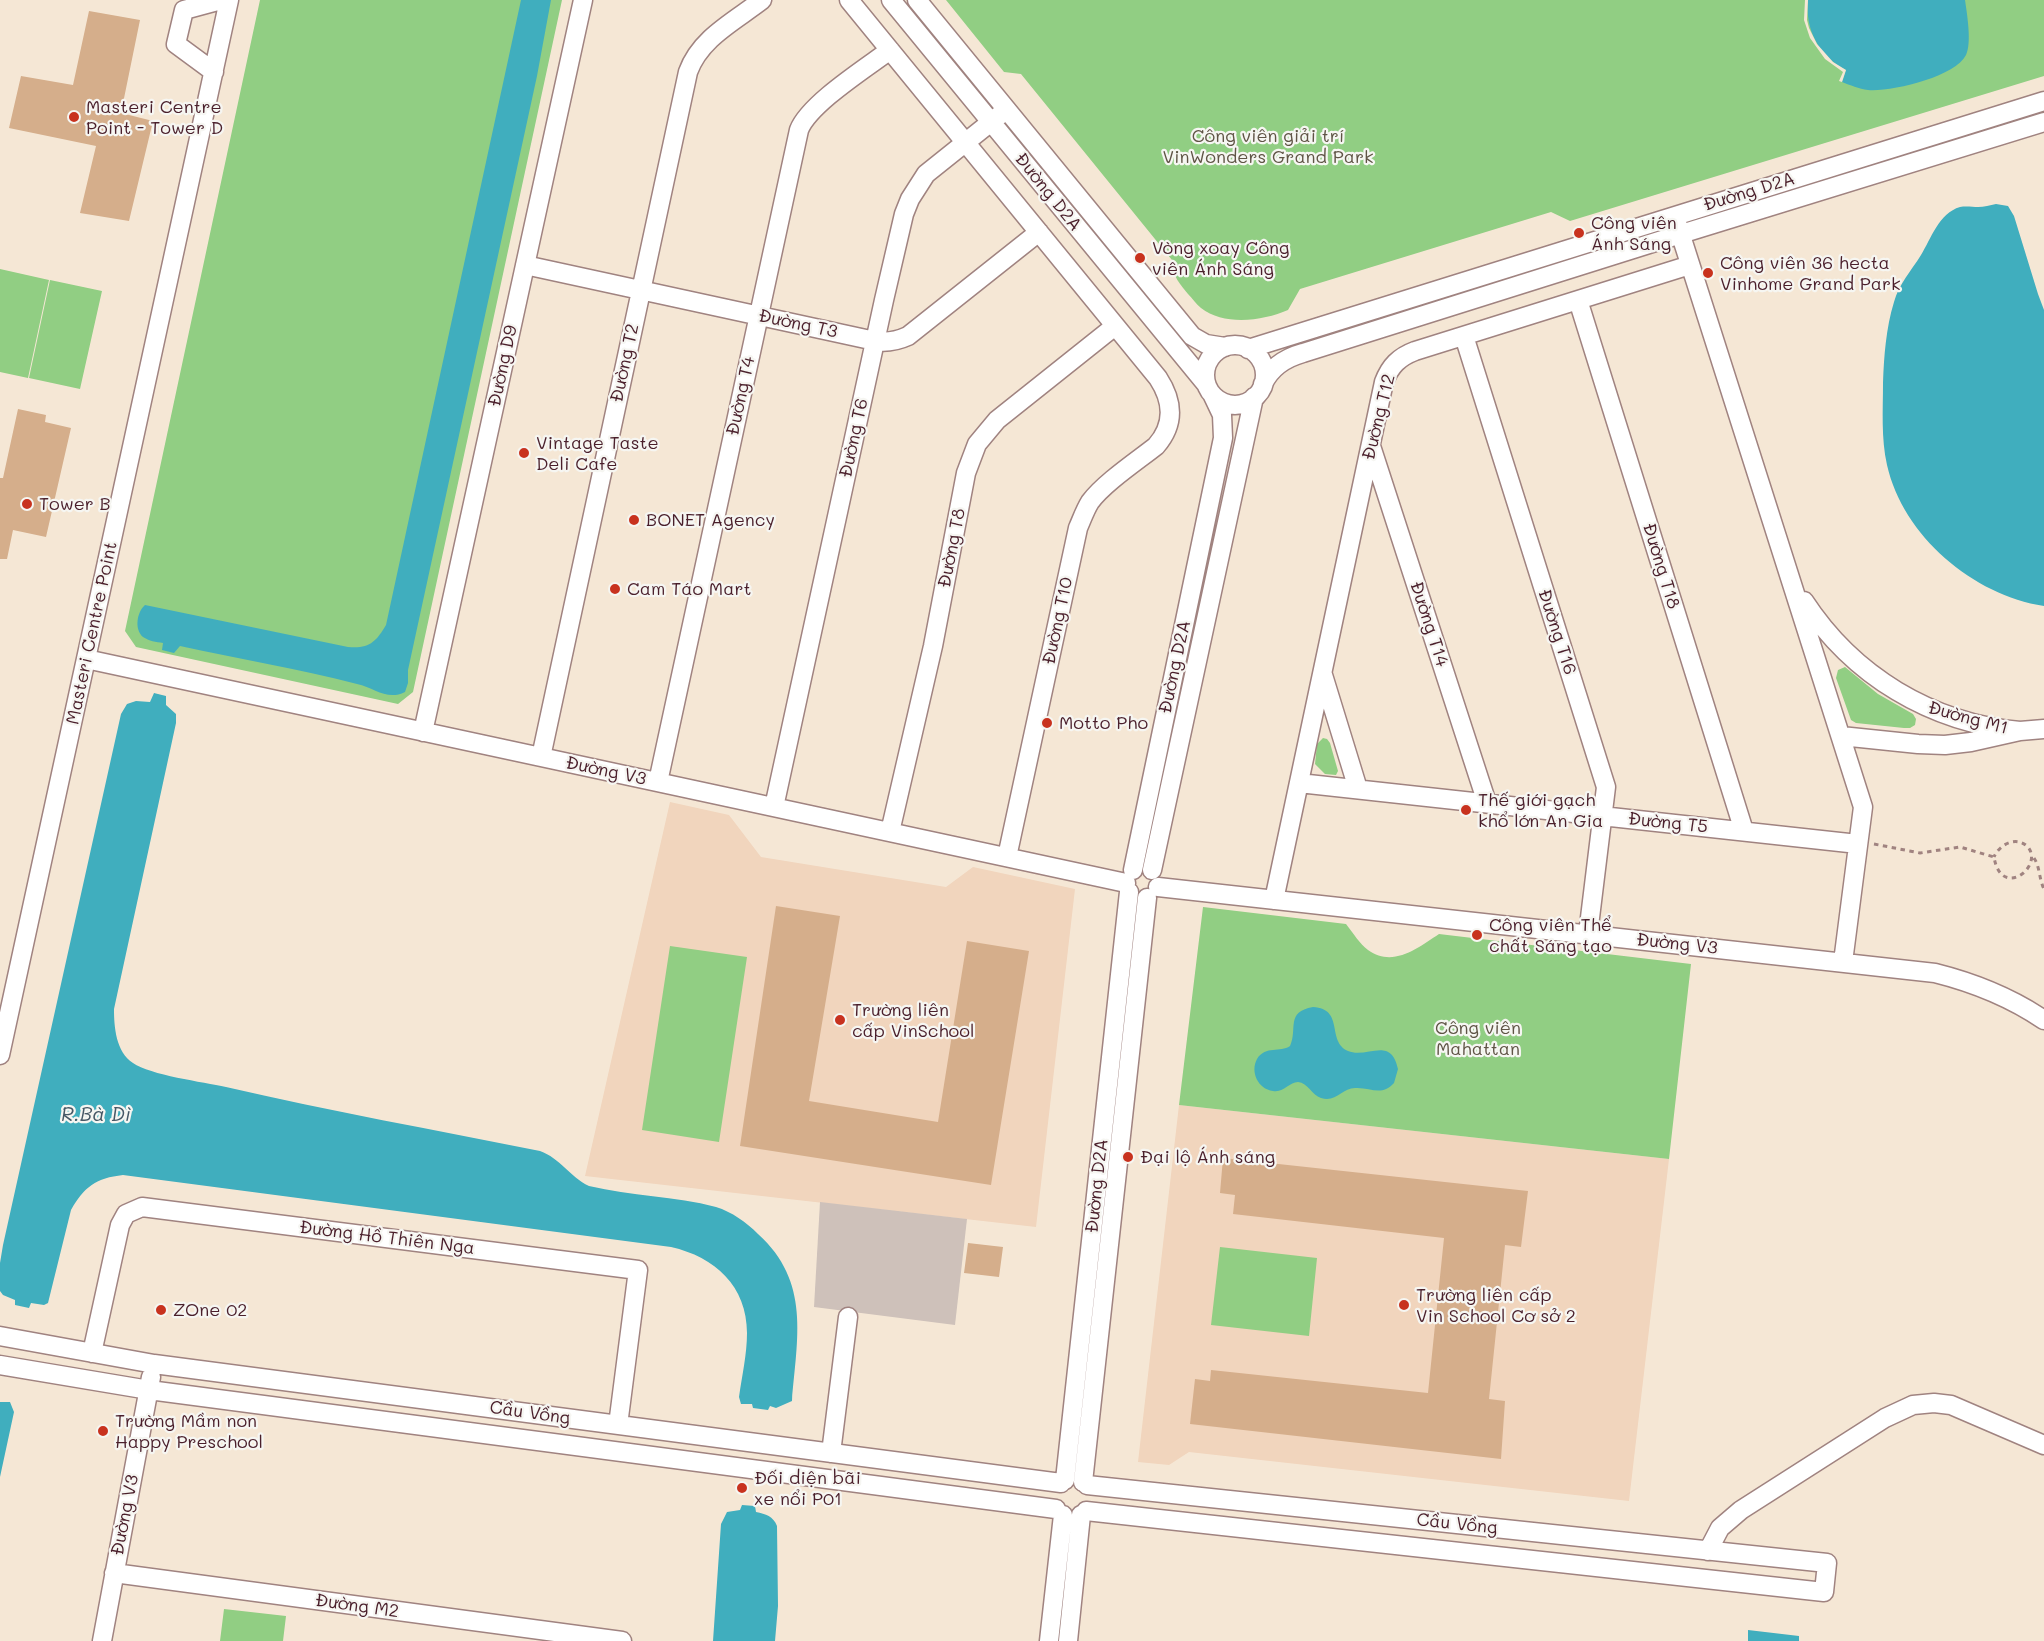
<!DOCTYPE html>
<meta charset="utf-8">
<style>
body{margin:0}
canvas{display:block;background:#f5e7d5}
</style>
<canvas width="2044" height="1641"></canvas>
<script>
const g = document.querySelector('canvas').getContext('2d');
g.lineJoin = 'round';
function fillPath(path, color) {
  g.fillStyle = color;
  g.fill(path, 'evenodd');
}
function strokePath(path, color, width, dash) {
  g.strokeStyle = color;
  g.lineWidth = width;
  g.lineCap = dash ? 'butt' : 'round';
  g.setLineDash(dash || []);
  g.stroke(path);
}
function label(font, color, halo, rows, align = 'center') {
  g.font = font + ' Mali,sans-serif';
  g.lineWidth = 4.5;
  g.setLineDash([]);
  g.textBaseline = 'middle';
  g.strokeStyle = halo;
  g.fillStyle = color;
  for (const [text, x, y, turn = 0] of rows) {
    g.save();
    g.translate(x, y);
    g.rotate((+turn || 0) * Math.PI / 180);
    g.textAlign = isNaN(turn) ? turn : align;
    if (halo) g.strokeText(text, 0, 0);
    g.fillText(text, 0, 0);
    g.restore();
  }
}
fillPath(new Path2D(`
 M670 802 729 815 761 857 946 887 973 867 1075 889 1036 1227 585 1176Z
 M1179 1105 1669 1159 1629 1501 1189 1452 1169 1465 1138 1462Z`), '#f1d5bd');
fillPath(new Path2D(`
 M820 1202 967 1219 955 1325 814 1307Z`), '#cec1ba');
fillPath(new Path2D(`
 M260 0H562L413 692 398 704 136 647 125 631Z
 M946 0H2044V76L1570 221 1551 212 1300 289 1288 310C1263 321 1224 326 1201 308 1196 304 1192 298 1188 294 1177 280 1174 278 1172 260L1021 74 1004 72Z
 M0 269 49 280 28 378 0 372Z
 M50 280 102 291 80 389 29 378Z
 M1845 667 1878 694 1913 714 1916 719 1915 725 1910 728H1904L1856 723 1851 720 1836 678 1838 670Z
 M1323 738 1327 739 1330 743 1338 771 1336 775 1325 774 1315 764 1317 744Z
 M1203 907 1346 924C1353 933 1360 944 1368 950 1393 968 1418 948 1439 934L1691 964 1669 1159 1179 1105Z
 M670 946 747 957 719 1142 642 1130Z
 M1220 1247 1317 1258 1309 1336 1211 1325Z
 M224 1609 286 1616 283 1641H220Z`), '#91ce83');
fillPath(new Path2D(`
 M521 0H551L537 76 408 670V683L405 692C387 701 375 688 357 684 299 669 239 659 180 646L174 653 162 650 163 643C156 642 149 641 143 637 134 629 137 612 145 605L348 647C369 649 376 642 386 625Z
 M1808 0H1965C1967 14 1972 43 1966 55 1955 77 1891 92 1868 90 1859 89 1850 85 1842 82L1846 70C1819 56 1805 30 1808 0Z
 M1996 204 2008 206 2014 216 2038 294 2044 310V606C1973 595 1903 536 1887 465 1881 438 1883 410 1883 383 1884 356 1886 328 1894 302 1899 284 1911 271 1921 255 1931 239 1939 213 1960 207 1966 206 1973 207 1978 207 1984 207 1990 205 1996 204Z
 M154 693 166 696V705L176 714V723L114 1009C114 1027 116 1052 133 1063 150 1075 203 1082 226 1087 330 1111 435 1130 540 1151 560 1158 570 1177 589 1186 631 1196 675 1196 716 1207 732 1212 746 1222 758 1234 811 1282 797 1338 792 1401L776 1408 770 1406 768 1410 753 1408 752 1404H741L739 1397C742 1376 747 1354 747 1333 747 1286 715 1257 671 1247L123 1175C96 1178 84 1187 71 1210L48 1303 44 1305 31 1303 29 1308 15 1305V1300L3 1295 0 1291V1263L3 1245 121 714 127 704 136 701 150 702Z
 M1313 1007C1345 1009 1326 1041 1348 1051 1367 1059 1391 1035 1398 1069L1394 1083C1381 1097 1371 1087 1355 1088 1342 1088 1336 1103 1321 1098 1312 1095 1308 1083 1298 1082 1289 1082 1284 1093 1273 1091 1258 1089 1250 1072 1257 1059 1266 1045 1280 1053 1290 1046 1298 1029 1285 1012 1313 1007Z
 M0 1402H10L14 1412 0 1477Z
 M742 1505 755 1506 756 1512C766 1514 773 1516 777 1526L778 1606 775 1641H713L721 1524 727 1512 740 1510Z
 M1748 1630 1799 1636V1641H1748Z`), '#40aebe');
fillPath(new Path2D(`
 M1805 0H1808L1807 20 1809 28 1817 44 1833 62 1846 70 1842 82 1839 81 1843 72 1825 59 1810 38 1804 20Z`), '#f5e7d5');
fillPath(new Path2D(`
 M89 11 140 20 121 113 153 121 129 221 80 213 96 146 9 128 21 76 73 85Z
 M18 409 46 415 45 422 71 428 46 537 13 530 7 559H0V478H3Z
 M776 906 840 916 809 1101 938 1122 967 941 1029 951 991 1185 740 1146Z
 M1223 1158 1528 1191 1521 1247 1505 1245 1489 1399 1505 1401 1501 1459 1190 1424 1195 1379 1210 1381 1211 1370 1428 1393 1444 1238 1233 1214 1235 1195 1220 1193Z
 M968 1243 1003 1247 999 1277 964 1273Z`), '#d5ae8b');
const minor = new Path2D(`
 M849 0 1158 378C1173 401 1175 424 1156 446 1137 461 1104 483 1090 502 1085 510 1082 519 1078 528L1007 857
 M891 0 1206 384
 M917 0 1192 336 1206 344 1225 347
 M214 72 176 44 184 10 221 0
 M1677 223 1863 807 1843 962
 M525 265 875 341C887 343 897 341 908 336L1039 232
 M1578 300 1744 831
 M1464 336 1606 787 1588 934
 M1205 375a30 30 0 1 1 60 0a30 30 0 1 1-60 0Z
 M1248 349 2044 101
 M1263 384C1271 367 1285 358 1303 353L1681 234 2044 122
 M1371 446 1487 803
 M1804 601C1853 676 1931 723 2020 731
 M86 659 1126 883
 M1323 675 1358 789
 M423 732 583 0
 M1841 736 1918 744 1945 745 1971 742 2020 731 2044 729
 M541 757 688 72C700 38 735 21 762 0
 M658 782 799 130C809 104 866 68 890 50
 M1299 783 1858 844
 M774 807 884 300 904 214 910 199 926 174 1006 110
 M890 832 933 646 966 473 977 444 997 420 1115 326
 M1133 870 1223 438 1222 415 1212 394
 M1152 870 1254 397
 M1158 887 1935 973C1975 983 2010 997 2044 1020
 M1274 900 1384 382C1390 366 1399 357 1415 351L1690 265
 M0 1055 229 0
 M0 1336 154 1364 1061 1483
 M92 1353 120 1225 126 1214 142 1207 638 1270 618 1425
 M0 1365 149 1390 1056 1509
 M831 1453 848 1317
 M1065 1480 1129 892
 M1083 1482 1147 898
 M1086 1511 1824 1592 1827 1563 1087 1485
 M1708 1551 1720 1528 1741 1510 1885 1418 1913 1405 1934 1403 1951 1405 2044 1445
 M114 1573 622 1641
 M102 1641 151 1377
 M1049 1641 1063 1515
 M1068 1641 1081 1515`);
strokePath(minor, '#a08380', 21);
strokePath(new Path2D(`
 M1874 844 1920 853 1960 847 1994 857C2001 900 2044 867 2028 847 2016 835 1999 845 1994 857
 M2034 858C2040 867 2039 879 2044 889`), '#a08380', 3, [4.5, 4.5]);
strokePath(minor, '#fff', 18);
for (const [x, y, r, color] of [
 [74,117,6,"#c8321e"],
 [1579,233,6,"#c8321e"],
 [1140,258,6,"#c8321e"],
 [1708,273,6,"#c8321e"],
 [524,453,6,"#c8321e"],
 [27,504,6,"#c8321e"],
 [634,520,6,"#c8321e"],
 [615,589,6,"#c8321e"],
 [1047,723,6,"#c8321e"],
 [1466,810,6,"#c8321e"],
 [1477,935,6,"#c8321e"],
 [840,1020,6,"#c8321e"],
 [1128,1157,6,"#c8321e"],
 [1404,1305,6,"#c8321e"],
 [161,1310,6,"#c8321e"],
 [103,1431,6,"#c8321e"],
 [742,1488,6,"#c8321e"]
]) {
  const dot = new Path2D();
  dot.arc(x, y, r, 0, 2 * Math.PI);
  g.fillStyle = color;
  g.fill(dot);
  strokePath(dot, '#f6f6f2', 2);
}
label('18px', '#4a1f2b', '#f6f6f2', [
 ["Masteri Centre",86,107],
 ["Point - Tower D",86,128],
 ["Công viên",1591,223],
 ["Ánh Sáng",1591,244],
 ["Vòng xoay Công",1152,248],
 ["viên Ánh Sáng",1152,269],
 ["Công viên 36 hecta",1720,263],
 ["Vinhome Grand Park",1720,284],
 ["Vintage Taste",536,443],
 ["Deli Cafe",536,464],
 ["Tower B",39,504],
 ["BONET Agency",646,520],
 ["Cam Táo Mart",627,589],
 ["Motto Pho",1059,723],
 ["Thế giới gạch",1478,800],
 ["khổ lớn An Gia",1478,821],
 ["Công viên Thể",1489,925],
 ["chất Sáng tạo",1489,946],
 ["Trường liên",852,1010],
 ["cấp VinSchool",852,1031],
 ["Đại lộ Ánh sáng",1140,1157],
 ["Trường liên cấp",1416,1295],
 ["Vin School Cơ sở 2",1416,1316],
 ["ZOne 02",173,1310],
 ["Trường Mầm non",115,1421],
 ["Happy Preschool",115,1442],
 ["Đối diện bãi",754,1478],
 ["xe nổi P01",754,1499]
], 'left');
label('18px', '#5f5445', '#f6f6f2', [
 ["Công viên giải trí",1268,136],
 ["VinWonders Grand Park",1268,157],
 ["Công viên",1478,1028],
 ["Mahattan",1478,1049]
]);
label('18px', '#4a1f2b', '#f6f6f2', [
 ["Đường D2A",1048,192,51],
 ["Đường D2A",1749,192,-17],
 ["Đường T3",798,324,12],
 ["Đường T2",625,363,-78],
 ["Đường D9",503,366,-78],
 ["Đường T4",741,396,-78],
 ["Đường T12",1379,417,-76],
 ["Đường T6",854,438,-78],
 ["Đường T8",952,548,-79],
 ["Đường T18",1661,566,73],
 ["Đường T10",1058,621,-78],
 ["Đường T14",1429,624,72],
 ["Đường T16",1557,632,72],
 ["Masteri Centre Point",92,633,-78],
 ["Đường D2A",1175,667,-78],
 ["Đường M1",1968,718,15],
 ["Đường V3",606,771,12],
 ["Đường T5",1668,823,6],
 ["Đường V3",1677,944,6],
 ["Đường D2A",1097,1186,-84],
 ["Đường Hồ Thiên Nga",387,1238,7],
 ["Cầu Vồng",530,1413,8],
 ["Đường V3",125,1515,-79],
 ["Cầu Vồng",1457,1524,6],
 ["Đường M2",357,1606,8]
]);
label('italic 20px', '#465866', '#f6f6f2', [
 ["R.Bà Dì",96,1115]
]);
</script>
